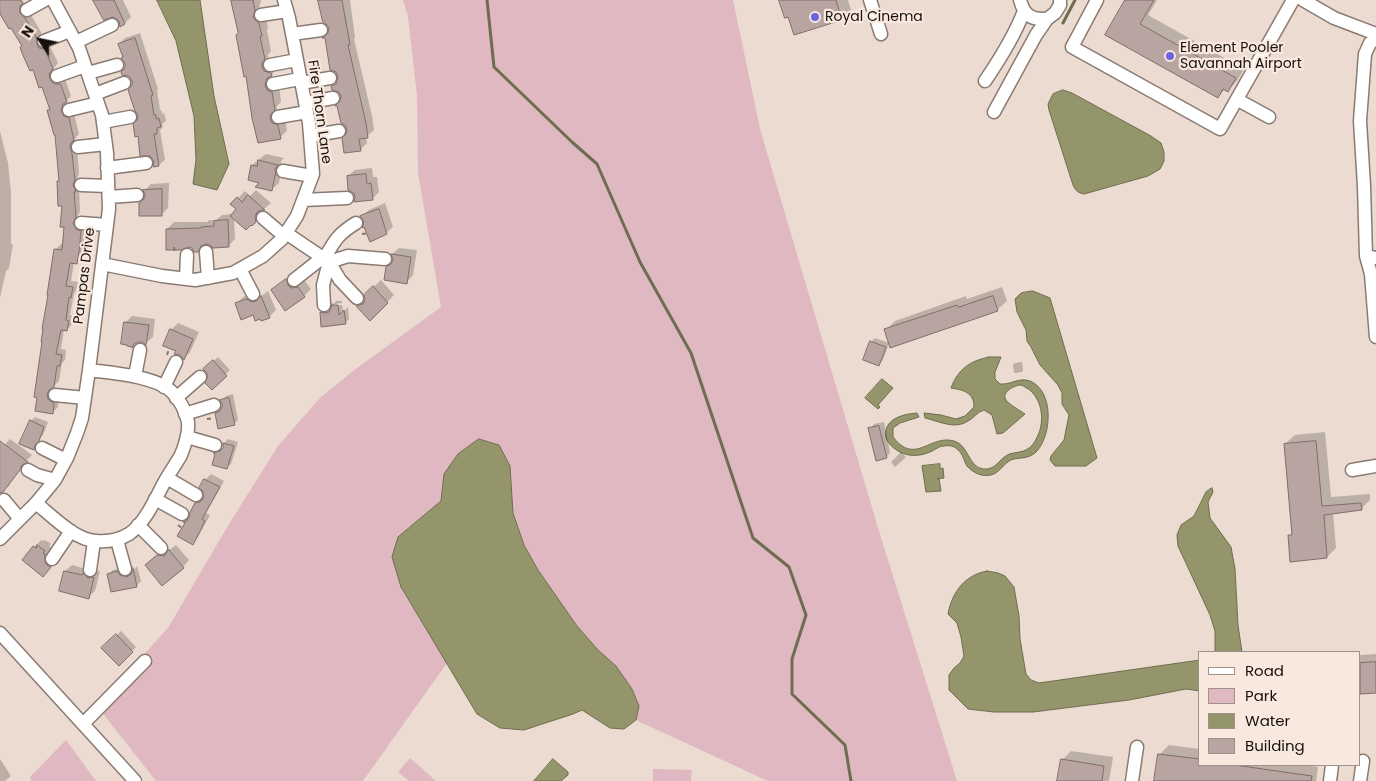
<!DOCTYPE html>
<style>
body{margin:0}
#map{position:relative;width:1376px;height:781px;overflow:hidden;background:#ebdbd0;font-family:Poppins,sans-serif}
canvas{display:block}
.legend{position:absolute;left:1198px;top:651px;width:162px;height:115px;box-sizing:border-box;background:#f8e8dd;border:1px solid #9e928a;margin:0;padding:6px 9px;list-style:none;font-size:15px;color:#16110d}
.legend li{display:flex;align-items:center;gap:10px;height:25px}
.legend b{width:25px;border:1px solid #9e928a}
.north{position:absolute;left:15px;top:15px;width:50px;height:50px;-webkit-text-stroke:4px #f8e8dd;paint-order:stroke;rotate:304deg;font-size:14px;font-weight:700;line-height:20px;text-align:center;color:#16110d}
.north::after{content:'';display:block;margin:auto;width:18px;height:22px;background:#16110d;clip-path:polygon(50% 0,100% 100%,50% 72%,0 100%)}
</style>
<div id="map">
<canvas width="1376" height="781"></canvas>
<ul class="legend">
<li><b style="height:6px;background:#fff"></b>Road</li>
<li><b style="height:14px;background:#e0b8c1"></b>Park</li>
<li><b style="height:14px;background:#94956b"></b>Water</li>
<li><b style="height:14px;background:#b8a5a2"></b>Building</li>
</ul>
<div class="north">N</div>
</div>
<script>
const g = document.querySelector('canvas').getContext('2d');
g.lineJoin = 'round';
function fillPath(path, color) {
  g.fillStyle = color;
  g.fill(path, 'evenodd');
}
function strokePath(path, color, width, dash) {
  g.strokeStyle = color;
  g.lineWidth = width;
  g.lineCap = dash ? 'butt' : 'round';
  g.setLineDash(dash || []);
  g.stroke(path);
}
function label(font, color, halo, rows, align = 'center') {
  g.font = font + ' Poppins,sans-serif';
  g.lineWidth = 4.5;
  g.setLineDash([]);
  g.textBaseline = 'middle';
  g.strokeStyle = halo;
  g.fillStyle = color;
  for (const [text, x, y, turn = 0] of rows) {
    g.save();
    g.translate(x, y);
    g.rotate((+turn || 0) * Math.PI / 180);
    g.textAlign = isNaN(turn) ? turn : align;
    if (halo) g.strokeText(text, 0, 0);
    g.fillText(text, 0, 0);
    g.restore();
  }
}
fillPath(new Path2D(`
 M403 0H733L760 129 878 528 957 781H768L636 720 639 706 632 689 616 666 598 650 577 626 538 570 524 544 513 513 510 466 499 445 480 439 444 474 441 501 425 515 401 587 447 663 363 781H156L97 706 168 628 229 524 278 446 320 398 353 371 441 307 418 173 417 96 408 16Z
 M66 740 96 781H31L30 777Z
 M410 758 436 781H409L398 772Z
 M653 769 692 770 691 781H653Z`), '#e0b8c1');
const water = new Path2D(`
 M157 0H200L214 96 229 164 217 190 193 184 196 160 194 116 176 41Z
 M1063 90 1072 93 1151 136 1161 143 1164 152V161L1160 169 1148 176 1084 194C1078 193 1075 190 1073 185L1049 110 1048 104 1053 94Z
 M1033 291 1050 298 1097 458 1086 466H1055L1050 460 1051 456 1064 440 1069 415 1062 404V393L1058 385 1040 365 1031 347 1027 341 1026 330 1017 312 1015 299 1021 293Z
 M989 357H1001L995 372V379L1000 384C1011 385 1019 377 1030 381 1054 391 1052 434 1037 451 1028 461 1017 456 1009 461 1002 466 999 473 991 475 982 477 973 473 967 466 964 461 963 454 958 450 955 446 949 445 944 446 939 446 935 450 930 452 918 457 906 457 895 449 891 446 887 442 886 437 883 419 903 414 917 413L919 417 900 423 893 428V437C915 466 930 434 954 441 969 445 968 467 983 469 998 471 1000 454 1014 453 1029 451 1033 447 1039 433 1044 419 1042 402 1031 391 1028 389 1024 386 1021 385 1015 385 1003 391 1005 398 1006 403 1021 411 1025 414L1003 433 997 434 992 415 984 410C977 412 974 418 968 421 955 430 938 421 925 418L924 413 941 415 956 419 965 416 974 407C974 392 963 390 951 388 958 369 970 361 989 357Z
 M882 379 893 388 878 405 880 407 878 409 865 398Z
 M479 439 499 445 510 466 513 513 524 545 538 570 577 626 598 650 616 666 632 689 639 706 636 720 624 729 610 728 582 710 573 714 524 730 500 728 477 714 401 587 392 557 398 537 441 501 444 474 458 454Z
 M940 464V469L943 468 944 478 937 479H939L941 491 926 492 922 466Z
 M1212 488 1213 492 1208 502 1210 518 1231 547 1235 569 1238 625 1242 652H1213L1215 651V631L1210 615 1178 546 1177 535 1181 525 1194 516 1206 492Z
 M987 571 998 573 1005 576 1014 587 1019 616 1020 639 1026 674 1031 680 1039 683 1200 660V691L1186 689 1129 700 1033 712H994L968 709 949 690V675L954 668 960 663 964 656 961 637 957 623 948 614C952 592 965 575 987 571Z
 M553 759 568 772V775L561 781H534Z`);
fillPath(water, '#94956b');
strokePath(water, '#6e6d4f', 1);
fillPath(new Path2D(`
 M0 0H22L25 9 30 13 41 32V39L49 44 58 63 54 68V74L65 79 71 96 67 100 66 106 74 113 79 134 76 137 74 142 77 147 79 174 77 179 81 185 79 187 80 211 77 217 81 224 85 226 84 246 82 257 77 262H74L71 281 78 282 76 291 74 294 70 315 73 316 72 324 67 330 64 329 61 349 66 350 65 360 62 363 59 381 52 388 53 394 59 399 58 407 52 413 37 410 55 250 61 244 64 245 65 226 56 133 49 111 51 108 43 85 23 46 0 11Z
 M94 0H123L131 17 125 23Z
 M232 0H261L259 8 262 14 266 16 268 28 267 30 271 51 268 55V60L278 68 273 73 271 78 274 83 279 85 281 102 277 106 276 112 285 118 287 131 280 137 259 142Z
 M319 0H350L355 37 354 39 372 116 374 130 366 137 367 143 360 150 348 134V130L342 96 340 91 333 86 338 81 339 77 330 29Z
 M780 0H848L851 10 842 19 789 15Z
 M1124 0H1157L1148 15 1244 69 1237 81 1228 90 1225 89 1218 97 1107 34 1126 1Z
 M140 33 158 89 157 90 160 110H161L162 114 164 113 166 121 162 124 163 127 160 130 165 160 159 165 150 155 139 116 133 80 126 68V63L119 44 125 38Z
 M0 131 8 163 11 192V244H13L9 268 6 271 0 298Z
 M266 154 284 158 281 161 282 167 279 183 272 189 262 182 252 165Z
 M372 168 373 177H377L379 192 372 199 348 176 355 170Z
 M169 183 168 208 161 215 146 197 145 190 151 184Z
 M256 190 271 203 264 209H261L262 214 252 225 234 218 235 239 228 246 204 244 197 251 167 229 174 222H207L209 220H216L222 215 233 214 238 209 232 204 245 191 250 196Z
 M385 203 393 227 386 233 365 222 362 216 369 210Z
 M399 248 417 250 413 275 407 282 387 267 394 260 392 254Z
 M293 273 299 281H305L311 289 304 296 285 309 272 291Z
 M381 280 394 295 370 320 358 306 366 299 365 295Z
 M1002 287 1007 301 997 310 886 330 895 321 966 296 967 299Z
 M268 291 276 310 269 317 253 313 236 304 243 297 254 292 259 296 263 295Z
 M336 301H342V303L335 304 333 305Z
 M342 305 343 312 348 307 349 319 345 323 321 313 326 308 330 309 333 308V306Z
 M132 316 155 319 153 337 146 343 142 341H137L133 346 125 323Z
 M178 323 199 332 190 352 184 358 177 351 164 345 171 330Z
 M875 338 889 343 883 360 879 365 871 342Z
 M218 357 230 370 212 388 209 376 205 369Z
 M1022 362 1023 370 1022 372 1014 373 1013 365 1015 363Z
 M233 394 238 420 234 424 216 414 223 408 222 400 226 396Z
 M35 417 48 422 43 435 38 439V445L34 449 31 421Z
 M884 422 890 453 886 457 870 429 874 424Z
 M1325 432 1331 497 1370 494V500L1361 509 1333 512 1336 548 1327 557 1290 536 1293 533 1285 444 1295 435Z
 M10 439 32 455 26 461 9 484 10 485 0 493V450Z
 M228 439 238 442 231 464 226 468 215 452 218 449H223L224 443Z
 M901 452 906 457 895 467 891 462Z
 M211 474 224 481 206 513 210 515 198 537 193 543 185 522 191 516 196 504 202 497H204L205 480Z
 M41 540 43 541 45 540 51 544 49 546 51 548V555L56 560 50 568 24 559Z
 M176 545 189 560 183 567 153 558 165 549H171Z
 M72 565 96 572 100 571 95 591 88 597 65 571Z
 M137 566 141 581 136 586 109 574 113 570 122 568 124 571 132 573Z
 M121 631 136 647 119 664 103 648Z
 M1376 654V692L1360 693V655Z
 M1169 745 1200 749V765H1305L1318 767 1316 781H1156L1160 754Z
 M1071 751 1113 757 1109 781H1058L1062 760Z
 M0 759 11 776 5 781H0Z`), '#0003');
strokePath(new Path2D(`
 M487 0 494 67 572 142 597 164 640 262 691 353 753 538 789 567 806 615 792 659V694L845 745 851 781
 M1063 23 1075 0`), '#6e6d4f', 3);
const building = new Path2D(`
 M0 0H21L23 3 20 6V13L25 18 37 38V44L39 48 45 49 53 69 49 74 50 79 52 82 56 84H60L61 85 67 102 63 104 61 111 64 116 69 118 74 140 71 143 70 147 72 153 75 180 73 185 76 192H74L76 217 73 223 76 229 81 231 79 252 77 264 70 263 66 286 73 287 71 298 69 297 66 320 69 321 67 331 61 330 56 354 62 355 60 366H57L54 387 49 390 47 394 48 399 54 404 53 414 35 411 37 398 34 397 42 342H41L43 329H42L48 295H47L54 249 62 250 64 227H60L62 206H58L57 181H59L55 135H54L47 110H50L42 87 39 88 33 70 30 71 22 53 20 47 22 46 11 28 9 29 0 14Z
 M93 0H114L125 24 120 27 119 21 113 17 104 20Z
 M231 0H253L255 10 253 17 255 20 259 23 262 36 260 37 265 59 262 63V67L264 71 271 73 272 76 267 78 265 85 267 90 272 92 275 110 271 114 270 119 272 123 278 125 281 139 258 143 252 118 246 76 244 77 236 35 238 33Z
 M318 0H342L350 45H348L366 123 368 138 359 139 361 151 344 153 342 138 346 134 347 130 345 125 341 123 337 106H335L340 101 341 96 339 92 332 90 331 86 336 84 338 77 336 72 330 70 325 38H322L328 33 329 28 327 25 323 22Z
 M779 0H836L842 20 794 35 788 17 785 18Z
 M1125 0H1154L1140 24 1236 78 1228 92 1223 89 1218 98 1105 35Z
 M135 38 153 95 151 96 154 115H156V119L159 118 161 127 157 128V134H154L159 166 153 167 154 161 150 156H140L138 136 135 137 133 124 137 120 138 116 135 111 128 90 132 85V81L129 76 122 75 121 72 125 68V63L121 58 123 57 118 44Z
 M258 160 278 165 275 169 276 175H275L272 191 255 187 259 183 248 180 251 165 257 166Z
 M366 174 367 184 371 183 373 200 354 202 355 197 354 193 348 190 347 176Z
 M162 189V216H139V203L144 199 145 195 143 190Z
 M248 195 265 210H261L257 212 255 217 256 222 252 226 251 225 246 230 230 216 236 209 230 204 237 197 242 202Z
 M379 209 387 234 370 242 364 227 362 228 364 222 360 216Z
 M228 220 229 247 213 248 210 245 206 244 201 246 198 252H194L192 248 188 247 181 250H166V229L201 228V227L214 226V221Z
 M391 254 411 257 407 284 384 280 386 267 391 264 393 260Z
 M286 279 288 285 291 288 298 287 305 297 285 311 271 290Z
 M373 286 388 303 370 321 356 306 363 304 365 300 364 295Z
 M261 296 270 318 261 321 260 319 255 321 253 315 241 320 235 303 246 299 252 302 256 301Z
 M993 296 998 311 890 348 884 329 957 305 958 307Z
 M332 304V305H338L339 315 344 310 346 324 321 327 320 312 325 313 329 312 331 308Z
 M124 322 149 325 146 345 142 342H138L134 344 132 348V347L127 346V345L121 344Z
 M170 329 193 339 184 360 180 355 174 354 176 351 163 346Z
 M870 341 886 347 879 366 863 360Z
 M213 360 227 376 212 390 205 383 208 376 206 372 203 369Z
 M229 398 235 425 218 429 215 413 220 411 222 407V403L220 400Z
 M30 420 44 427 39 441 35 445 34 450 19 444Z
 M879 426 887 458 876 461 868 428Z
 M0 441 28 462 21 466 20 470 3 492 0 493Z
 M1316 441 1322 506 1361 503 1362 510 1324 515 1327 558 1290 562 1288 535H1292L1284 444Z
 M223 444V443L234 446 227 469 212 465 215 454 213 453 220 451 223 448Z
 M204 479 220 487 202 519 205 521 193 545 177 536 185 523 183 522 187 521 189 517 190 512 195 503 200 502 203 499V491L199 488Z
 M37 545 45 551 43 553 45 554V562L47 565 51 567 43 577 22 560 33 546 36 548Z
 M169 550 184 568 162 586 145 565 157 555 164 556Z
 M133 568 137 587 111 592 107 574 117 571 120 575 127 577 131 574Z
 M64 571 82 575 83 573 88 578 94 577 89 599 59 591Z
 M116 634 133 652 119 666 101 648Z
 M1376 662V693L1360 694V663Z
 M1158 754 1200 759V765H1235L1312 776 1311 781H1154Z
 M1061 759 1104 766 1102 781H1057Z`);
fillPath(building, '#b8a5a2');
strokePath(building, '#7f6d6a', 1);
const minor = new Path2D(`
 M870 0 881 34
 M1020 0C1024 15 1031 20 1047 19
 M1097 0 1072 47 1220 129 1293 0
 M1303 0 1334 18 1376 34
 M27 10 45 0
 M261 15 287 11
 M292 34 321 30
 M44 41 70 31
 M76 42 112 25
 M270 65 297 60
 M88 73 117 65
 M57 76 85 66
 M985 81C1000 59 1014 37 1024 11
 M301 83 330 78
 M273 84 300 79
 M95 94 124 83
 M1238 100 1269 117
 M305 103 333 98
 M69 110 98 103
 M994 112 1036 35 1047 19 1055 13 1060 5V0
 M278 117 307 112
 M103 122 130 117
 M310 136 339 131
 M78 147 106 144
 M107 168 146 163
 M283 171 312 176
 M81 185 108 186
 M109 197 137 195
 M303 200 347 198
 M263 218 284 236
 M81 223 107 225
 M286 233 329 262 340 280 357 298
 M206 252 208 278
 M1366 256 1364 186 1360 121 1365 54 1370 43 1376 39
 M1376 258 1366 256 1371 274 1376 337
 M324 259C335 240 338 234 356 223
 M329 262 348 256 385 259
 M102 264 162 276 195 280 233 273 263 256 282 239 297 216 313 174 309 123 289 18 284 0
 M240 269 253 294
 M186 279 187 255
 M294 280 322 258
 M324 305 323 285 329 262
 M135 376 140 350
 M164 387 176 362
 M55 395 85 398
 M176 398 200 377
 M185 414 214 405
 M187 437 215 445
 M42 448 66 460
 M28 470 37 475 55 480
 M1352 470 1376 466
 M167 478 196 495
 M155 499 182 514
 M4 500 20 519
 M36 503C52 516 75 540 96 541 108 542 119 540 129 534 146 522 155 499 165 481 170 472 176 464 181 455 185 445 189 432 188 422 186 411 179 399 172 392 156 376 111 373 89 370
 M138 525 161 548
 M0 539 36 503 55 480 67 458 77 433 82 418 89 370 109 209 107 153 102 115 79 48 53 0
 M117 540 125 569
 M52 559 71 531
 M90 570 94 541
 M0 633 135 781
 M83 724 145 661
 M1132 781 1137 747
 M1330 781 1332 765
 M1360 781 1363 761`);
strokePath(minor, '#8a7b72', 15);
strokePath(new Path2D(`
 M362 234 369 233
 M174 247 175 254
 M167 355 169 349
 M207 419 215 418
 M178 525 184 530`), '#81776f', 2, [4, 4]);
strokePath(minor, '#fff', 12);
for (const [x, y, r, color] of [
 [815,17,5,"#6a63dd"],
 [1170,56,5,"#6a63dd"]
]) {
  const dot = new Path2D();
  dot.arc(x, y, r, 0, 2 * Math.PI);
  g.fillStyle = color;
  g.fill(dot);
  strokePath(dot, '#f8e8dd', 2);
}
label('14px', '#16110d', '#f8e8dd', [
 ["Royal Cinema",825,17],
 ["Element Pooler",1180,48],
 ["Savannah Airport",1180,64]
], 'left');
label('14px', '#16110d', '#f8e8dd', [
 ["Fire Thorn Lane",319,112,82],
 ["Pampas Drive",85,276,-83]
]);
</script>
